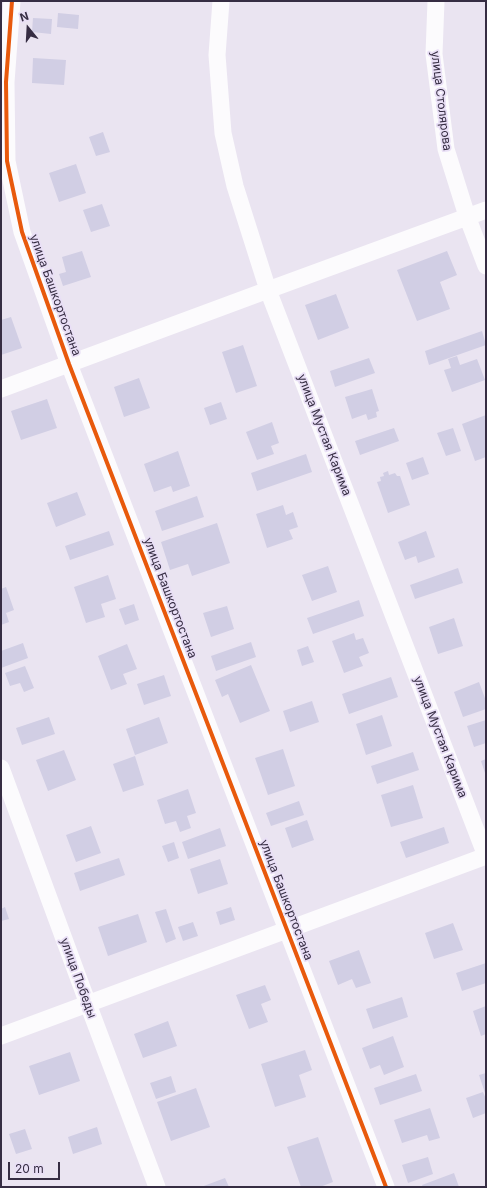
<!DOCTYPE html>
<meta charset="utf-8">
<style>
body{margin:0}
#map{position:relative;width:487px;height:1188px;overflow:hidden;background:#eae4f1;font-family:Inter,sans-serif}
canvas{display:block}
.frame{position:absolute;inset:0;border:2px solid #362d43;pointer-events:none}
.north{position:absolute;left:8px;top:8px;width:40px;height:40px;-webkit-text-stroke:3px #e9dff6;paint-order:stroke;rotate:342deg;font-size:11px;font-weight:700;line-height:16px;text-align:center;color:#362d43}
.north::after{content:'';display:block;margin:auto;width:14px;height:18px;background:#362d43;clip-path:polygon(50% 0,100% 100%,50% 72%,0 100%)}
.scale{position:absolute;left:8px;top:1162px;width:52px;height:18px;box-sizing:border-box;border:2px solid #362d43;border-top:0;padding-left:5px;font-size:12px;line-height:14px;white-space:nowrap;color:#362d43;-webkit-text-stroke:3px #e9dff6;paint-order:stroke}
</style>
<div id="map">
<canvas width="487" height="1188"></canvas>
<div class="frame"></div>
<div class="north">N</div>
<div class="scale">20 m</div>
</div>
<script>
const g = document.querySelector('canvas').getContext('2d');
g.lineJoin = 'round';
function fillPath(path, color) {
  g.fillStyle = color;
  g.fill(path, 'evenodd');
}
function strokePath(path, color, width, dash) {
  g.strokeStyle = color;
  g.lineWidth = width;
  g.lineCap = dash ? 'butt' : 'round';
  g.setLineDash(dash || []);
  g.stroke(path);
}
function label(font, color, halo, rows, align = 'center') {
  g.font = font + ' Inter,sans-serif';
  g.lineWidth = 3.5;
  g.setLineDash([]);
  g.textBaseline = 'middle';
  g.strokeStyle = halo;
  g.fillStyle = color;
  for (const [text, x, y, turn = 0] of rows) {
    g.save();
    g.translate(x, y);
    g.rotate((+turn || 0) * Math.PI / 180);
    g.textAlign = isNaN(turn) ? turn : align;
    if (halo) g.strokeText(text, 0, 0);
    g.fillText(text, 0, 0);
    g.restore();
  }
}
fillPath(new Path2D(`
 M58 13 79 15 78 29 57 27Z
 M33 18 52 19 51 34 32 32Z
 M33 58 66 60 64 85 32 83Z
 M103 132 110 152 96 156 89 137Z
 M76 164 86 193 59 202 49 173Z
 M102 204 110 226 91 232 83 210Z
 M82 251 91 277 63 286 59 274 66 272 62 257Z
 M447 251 457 275 440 282 450 309 417 321 397 270Z
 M336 294 349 328 318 340 305 305Z
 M11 317 22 348 1 355V320Z
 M482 331 486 345 429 365 425 351Z
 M243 345 257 386 236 393 222 352Z
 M457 356 460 365 477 359 485 380 452 392 444 370 451 368 448 359Z
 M369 358 375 373 335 387 330 371Z
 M139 378 150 408 124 417 114 387Z
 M372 389 379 411 376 412 377 417 368 420 366 414 352 419 345 397Z
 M47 399 57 428 21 440 11 411Z
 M221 402 227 419 210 425 204 408Z
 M486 415V457L475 461 462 424Z
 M272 422 279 443 271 446 274 454 257 460 246 432Z
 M394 428 399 441 360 455 355 441Z
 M453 428 461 451 446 456 437 433Z
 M178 451 190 486 173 492 171 486 154 492 144 464Z
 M306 454 312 472 257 491 251 473Z
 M423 457 429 474 412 480 406 463Z
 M388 471 389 475 395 473 397 476H400L410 505 388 513 377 482 381 481 380 477 384 476 383 473Z
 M77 492 86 515 56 527 47 503Z
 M197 496 204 517 162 531 155 511Z
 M283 505 286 515 293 512 298 527 289 530 293 539 267 548 256 514Z
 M217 523 230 563 192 576 188 564 170 570 161 542Z
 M109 531 114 545 70 560 65 546Z
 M426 531 435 557 418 563 416 556 405 560 398 542Z
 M328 566 337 592 312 601 302 575Z
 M458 568 463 583 415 599 410 585Z
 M108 575 116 599 101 604 105 617 86 623 74 587Z
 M6 587 14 610 6 613 9 622 1 625V589Z
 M359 600 364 616 313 634 307 618Z
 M134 604 139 620 125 625 119 609Z
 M227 606 234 629 211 637 203 613Z
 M454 618 463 646 438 654 429 627Z
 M354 633 356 640 363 638 369 653 359 657 363 666 344 673 332 641Z
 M251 642 256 657 216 671 211 656Z
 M23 643 28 658 1 668V651Z
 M127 644 137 669 123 674 127 684 111 690 98 656Z
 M308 646 314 662 302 666 297 650Z
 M251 665 270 711 240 723 228 694 222 697 215 680Z
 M25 666 34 688 24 692 20 683 10 686 5 673Z
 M164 675 171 696 144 705 137 684Z
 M391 677 398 697 349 714 342 694Z
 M479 682 486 701V709L463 717 454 692Z
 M312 701 319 722 290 732 283 711Z
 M382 715 392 746 366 755 356 724Z
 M49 717 55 734 22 745 16 728Z
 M159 717 168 743 135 755 126 729Z
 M486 720V743L474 747 467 726Z
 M283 749 295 786 268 795 255 758Z
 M64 750 76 780 48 791 36 760Z
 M413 752 419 770 377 784 371 766Z
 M135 756 144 785 123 792 113 764Z
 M486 759V776L481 761Z
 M413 785 423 818 391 827 381 795Z
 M188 789 196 813 187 816 191 828 180 832 176 821 165 824 157 800Z
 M299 801 304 815 271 826 266 813Z
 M307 820 314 840 292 848 285 828Z
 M91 826 101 853 76 862 66 835Z
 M444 827 449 843 406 858 400 842Z
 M220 828 226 846 188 859 182 842Z
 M174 842 179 858 168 862 162 846Z
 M119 858 125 875 80 891 74 873Z
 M220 859 228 884 198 894 190 869Z
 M5 907 9 919 1 921V909Z
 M231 907 235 920 220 925 216 912Z
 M166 909 176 939 166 943 155 912Z
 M138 914 147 942 108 956 98 927Z
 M193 922 198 936 183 941 178 927Z
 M453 923 463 950 434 959 425 933Z
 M359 950 371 983 356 988 352 979 338 985 329 961Z
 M486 963V983L462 991 456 973Z
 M265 985 271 1000 261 1004 268 1022 249 1029 236 995Z
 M402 997 408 1017 373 1029 366 1009Z
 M486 1006V1034L481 1036 473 1011Z
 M168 1021 177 1046 143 1058 134 1034Z
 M393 1036 404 1067 384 1075 380 1065 370 1069 362 1048Z
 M305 1050 312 1070 299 1075 306 1097 275 1107 261 1064Z
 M70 1052 80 1081 39 1095 29 1066Z
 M486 1073V1096L479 1075Z
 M416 1074 422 1091 380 1105 374 1088Z
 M171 1076 176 1092 156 1099 150 1083Z
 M196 1088 210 1127 171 1141 157 1102Z
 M483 1092 486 1099V1113L473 1118 466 1098Z
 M430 1108 440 1138 429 1141 427 1135 402 1143 394 1120Z
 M97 1127 102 1144 73 1154 68 1137Z
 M25 1129 32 1149 16 1154 9 1134Z
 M318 1137 333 1182 320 1187H301L287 1147Z
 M428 1157 433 1174 408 1183 402 1165Z
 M454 1173 459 1187H423L422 1185Z
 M225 1178 229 1187H201Z`), '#d1cee4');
strokePath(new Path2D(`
 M12 1 6 82 7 161 22 232 69 364 386 1187
 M221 1 217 55 223 133 235 186 268 290 486 856
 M436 1 434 54 446 149 467 216 486 266
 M1 389 268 290 486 210
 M1 768 88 1004 157 1187
 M1 1036 486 856`), '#fcfbfd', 17);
strokePath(new Path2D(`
 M12 1 6 82 7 161 22 232 69 364 386 1187`), '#e8590c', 4);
label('12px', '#362d43', '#e9dff6', [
 ["улица Столярова",441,101,83],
 ["улица Башкортостана",55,295,70],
 ["улица Мустая Карима",324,435,69],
 ["улица Башкортостана",170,598,69],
 ["улица Мустая Карима",440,737,69],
 ["улица Башкортостана",286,900,69],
 ["улица Победы",78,978,70]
]);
</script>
